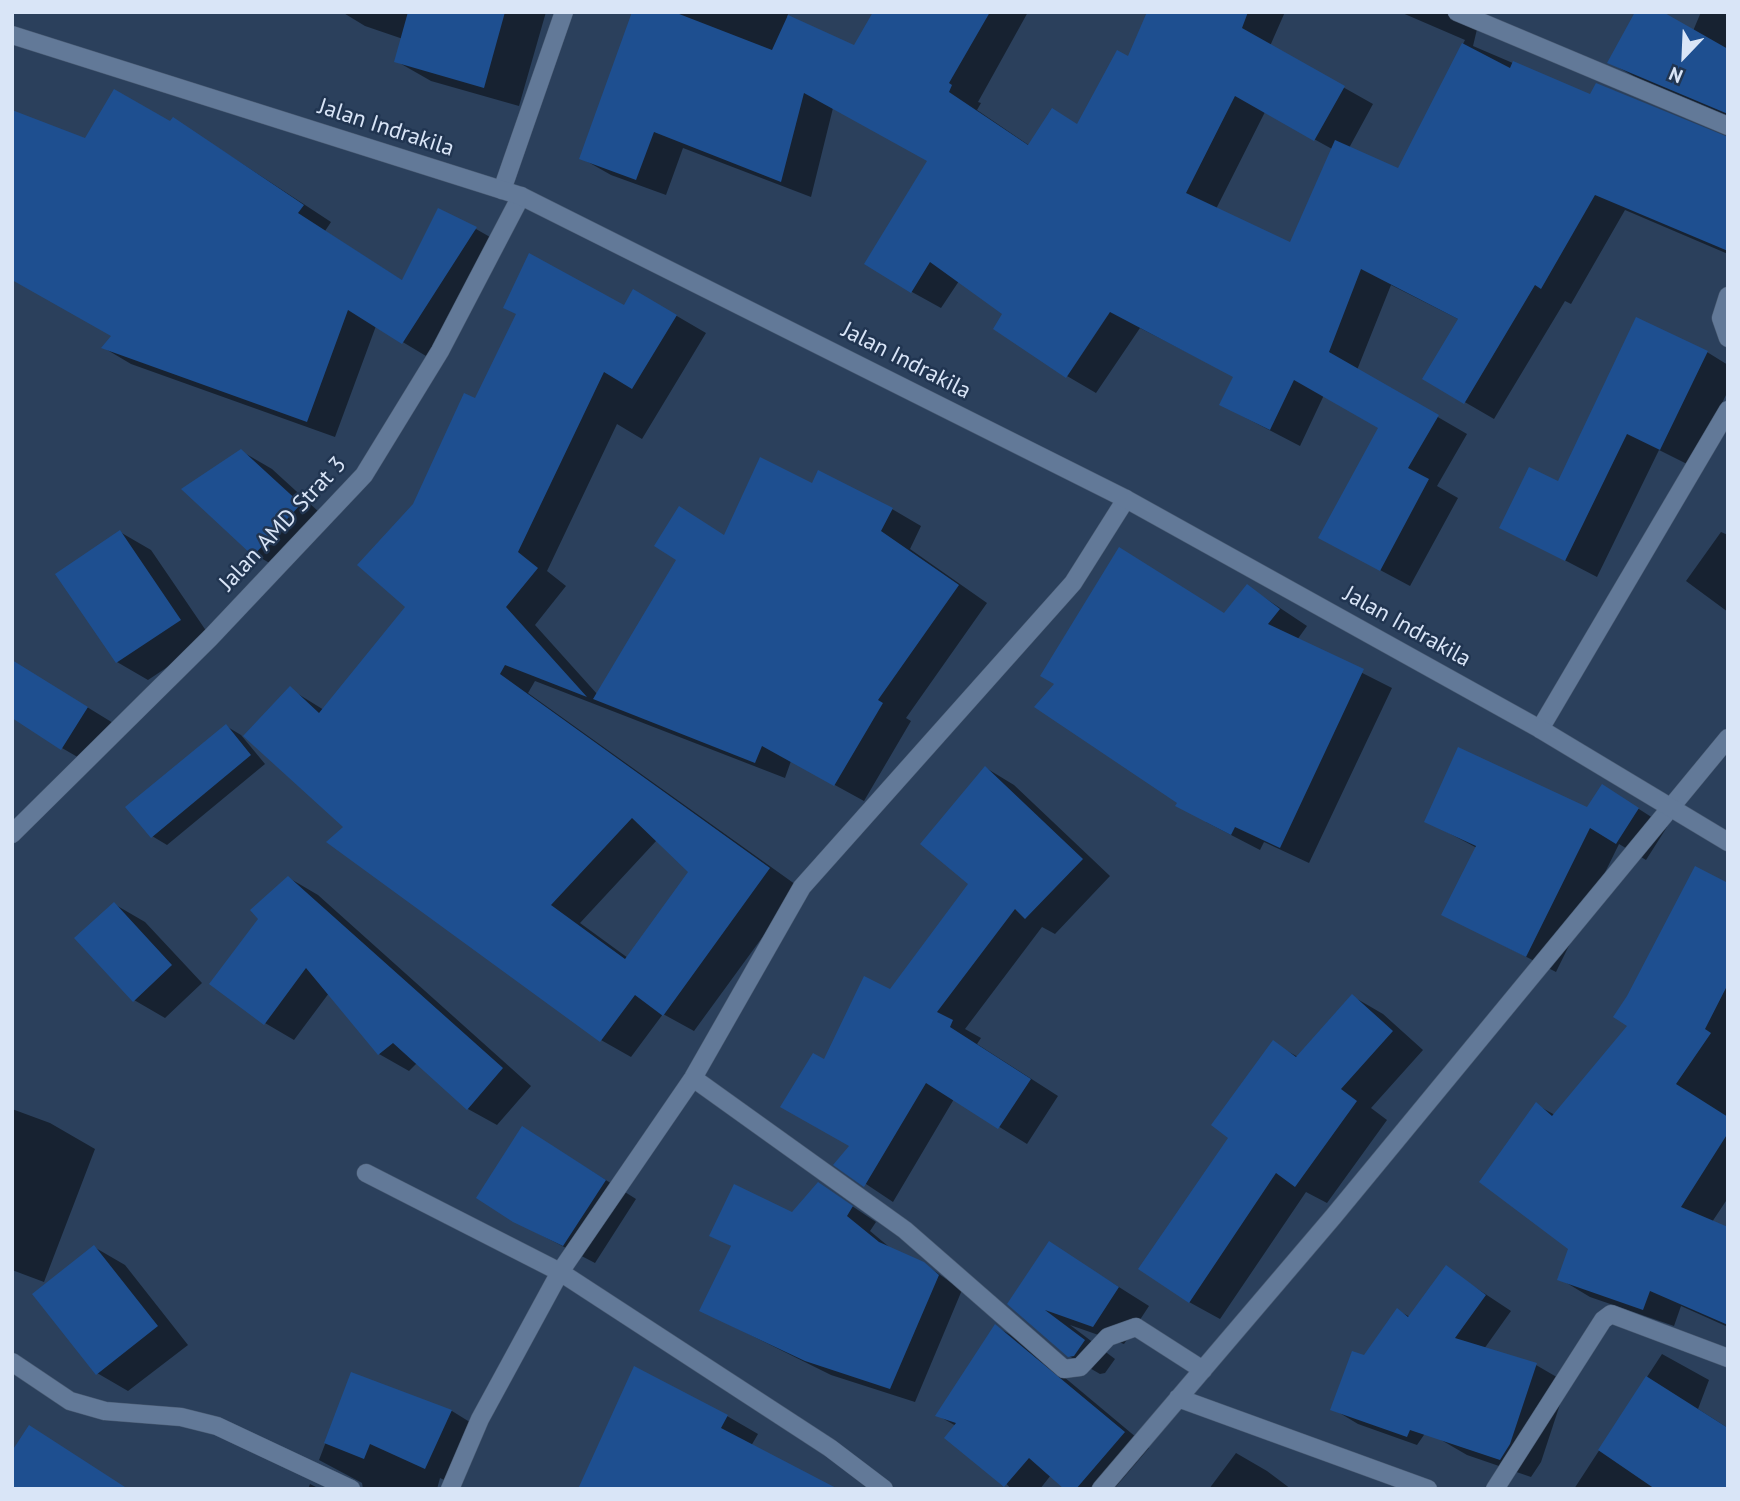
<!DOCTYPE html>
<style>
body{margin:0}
#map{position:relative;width:1740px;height:1501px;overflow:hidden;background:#2b405c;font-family:"PT Sans",sans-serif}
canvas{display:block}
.frame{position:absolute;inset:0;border:14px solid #d9e5f7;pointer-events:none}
.north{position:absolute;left:1649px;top:21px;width:70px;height:70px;-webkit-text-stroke:5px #213551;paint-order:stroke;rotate:203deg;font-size:19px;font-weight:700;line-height:28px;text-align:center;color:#d9e5f7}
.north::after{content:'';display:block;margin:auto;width:24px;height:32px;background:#d9e5f7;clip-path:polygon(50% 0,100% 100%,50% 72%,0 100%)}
</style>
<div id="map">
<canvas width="1740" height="1501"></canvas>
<div class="frame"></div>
<div class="north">N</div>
</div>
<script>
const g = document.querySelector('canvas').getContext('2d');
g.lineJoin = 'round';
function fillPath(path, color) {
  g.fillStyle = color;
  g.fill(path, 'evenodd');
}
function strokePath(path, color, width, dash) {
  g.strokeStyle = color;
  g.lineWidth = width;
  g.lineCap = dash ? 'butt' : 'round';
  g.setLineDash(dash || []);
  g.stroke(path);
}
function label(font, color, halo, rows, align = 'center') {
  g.font = font + ' "PT Sans",sans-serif';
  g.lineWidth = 5;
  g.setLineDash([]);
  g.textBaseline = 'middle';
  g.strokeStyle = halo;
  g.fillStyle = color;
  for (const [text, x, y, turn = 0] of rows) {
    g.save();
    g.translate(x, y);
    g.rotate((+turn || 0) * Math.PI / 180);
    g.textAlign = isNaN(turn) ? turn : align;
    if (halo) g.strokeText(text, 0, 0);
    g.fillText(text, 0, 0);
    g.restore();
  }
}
fillPath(new Path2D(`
 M342 12H546L519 106 431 81 396 61 403 39 365 26Z
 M634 12H789L787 17 855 47 875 12H1028L978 102 981 103 977 110 1030 146 1079 126 1129 58 1149 12H1285L1270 46 1373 104 1349 148 1399 170 1465 40 1400 12H1487L1478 25 1473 46 1590 96 1728 138V254L1625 210 1571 304 1565 301 1494 419 1425 379 1460 320 1391 285 1357 370 1467 434 1437 486 1458 498 1410 586 1350 554 1380 428 1324 395 1300 446 1221 405 1235 377 1140 328 1096 393 1067 376 1005 314 959 281 941 308 912 292 866 264 929 161 833 108 811 197 683 148 666 195 611 175 581 158ZM1265 112 1332 149 1291 245 1216 209Z
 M1701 12H1728V116L1639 79 1609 62 1693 31Z
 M174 119 331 222 325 231 403 281 476 229 504 245 431 359 376 326 335 437 131 364 104 348 114 336 86 141 171 124Z
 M634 291 706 333 642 439 617 424 547 571 566 586 535 625 598 695 725 536 812 485 892 509 921 526 910 549 987 603 906 718 911 721 864 801 791 761 785 778 535 681 528 693 799 887 694 1031 663 1014 631 1057 601 1040 329 841 346 827 290 689 324 710 407 607 414 505 475 400 624 307ZM657 840 690 872 628 958 580 923Z
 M1707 352 1728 365V391L1691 466 1659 450 1597 577 1501 527 1559 484Z
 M241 451 272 469 331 523 285 572 254 554Z
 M120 532 151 550 211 638 148 680 117 662Z
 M1721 532 1728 535V612L1686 581Z
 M1247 586 1307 626 1297 640 1392 688 1309 863 1264 842 1260 850 1206 822 1225 615Z
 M12 661 118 726 93 766 62 748Z
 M226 726 241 735 265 764 167 845 152 836Z
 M986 768 1014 785 1110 876 1055 934 1042 927 965 1029 981 1038 977 1044 1058 1096 1027 1144 954 1099 893 1202 836 1164 852 1146 824 1061 890 991 971 884Z
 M1603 786 1667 827 1646 860 1619 844 1556 972 1444 915 1477 848 1426 821 1588 809Z
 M289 878 318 895 531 1086 497 1125 468 1109 417 1063 409 1071 379 1054 329 993 294 1040 265 1023Z
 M1728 885V1198L1712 1222 1728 1229V1327L1681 1306 1674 1326 1590 1297 1560 1279 1570 1249 1537 1105 1555 1115 1630 1026Z
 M114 904 145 922 202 983 165 1018 134 1000Z
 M1352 996 1383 1014 1423 1050 1371 1108 1387 1120 1327 1203 1306 1192 1220 1319 1189 1302 1231 1138 1273 1043 1298 1057Z
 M12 1109 50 1123 95 1149 44 1282 12 1270Z
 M523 1128 636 1199 595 1263 514 1221Z
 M819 1184 876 1222 870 1231 894 1251 923 1263 962 1290 915 1402 831 1375 702 1311 733 1247 711 1235 793 1215Z
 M1049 1243 1149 1306 1124 1344 1070 1325 1115 1359 1105 1373 1100 1374 1069 1356 1010 1304Z
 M94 1247 125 1265 188 1345 128 1391 97 1373Z
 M1446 1268 1511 1311 1484 1349 1536 1365 1567 1383 1541 1462 1531 1477 1467 1455 1436 1437 1444 1406 1417 1445 1358 1424 1333 1409 1397 1310 1410 1317Z
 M995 1326 1021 1341 1149 1448 1114 1489H1066L1051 1475 1040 1489H1011L956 1426 937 1415Z
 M1662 1354 1709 1380 1698 1409 1728 1428 1693 1489H1574Z
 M352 1374 452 1411 481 1429 455 1485 440 1478 437 1489H363L362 1483 319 1460Z
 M727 1416 758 1434 751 1446 579 1489Z
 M1236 1453 1267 1471 1291 1489H1209Z
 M310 1484 320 1489H308Z`), '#0007');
fillPath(new Path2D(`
 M408 12H505L484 88 394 62Z
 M632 12H674L772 50 788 15 854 45 873 12H990L949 83 952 85 949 92 1028 145 1052 108 1077 124 1117 50 1128 56 1147 12H1248L1242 28 1345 86 1314 141 1235 96 1186 193 1290 242 1335 140 1398 168 1462 43 1510 68 1513 61 1590 94 1596 83 1728 137V251L1595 195 1541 289 1535 285 1464 404 1422 379 1458 319 1361 269 1329 352 1439 415 1408 468 1429 479 1380 571 1318 538 1378 428 1294 380 1270 430 1219 405 1233 377 1110 312 1066 378 993 329 1002 314 930 262 911 293 864 264 927 161 804 93 781 182 654 132 636 180 579 159Z
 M1635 12H1663L1728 49V114L1607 63Z
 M114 89 170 121 173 117 304 205 298 213 402 280 438 208 477 227 402 344 348 310 307 422 101 348 111 336 12 280V110L85 138Z
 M529 253 624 305 633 289 677 315 632 389 604 372 518 552 538 568 506 607 587 697 505 665 500 674 770 868 663 1016 635 995 600 1042 326 842 343 827 243 736 290 686 319 713 405 607 357 565 413 504 464 393 475 398 516 314 503 308ZM632 818 688 872 625 959 551 905Z
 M1636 317 1708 351 1660 450 1627 434 1565 561 1499 528 1529 467 1558 481Z
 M241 449 301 504 253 556 181 489Z
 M760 457 812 483 818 470 893 508 881 531 959 585 878 700 883 703 834 786 762 746 755 763 593 699 676 560 654 546 679 506 724 535Z
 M120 530 181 620 116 663 55 574Z
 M1119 547 1224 613 1247 584 1280 609 1268 624 1364 669 1280 848 1235 827 1231 835 1175 806 1177 803 1034 707 1054 684 1040 676Z
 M12 660 88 707 61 750 12 718Z
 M226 724 251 755 151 838 125 807Z
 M1458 747 1587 807 1602 784 1639 808 1616 844 1590 828 1526 957 1441 915 1476 846 1424 822Z
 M985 766 1083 859 1025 919 1015 909 937 1012 953 1020 950 1027 1031 1079 998 1129 926 1083 864 1187 833 1165 849 1146 780 1107 813 1053 824 1059 864 976 890 989 968 884 920 844Z
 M1695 866 1728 883V984L1705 1029 1711 1033 1676 1084 1728 1117V1133L1681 1207 1728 1227V1325L1650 1291 1643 1310 1557 1280 1568 1249 1479 1182 1536 1102 1552 1116 1627 1026 1613 1017 1627 996Z
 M288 876 503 1068 467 1110 393 1043 378 1055 306 968 264 1025 209 984 258 919 250 910Z
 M114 902 172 965 133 1002 74 938Z
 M1352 994 1393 1031 1341 1089 1357 1101 1295 1187 1276 1173 1189 1303 1138 1269 1228 1138 1211 1125 1273 1040 1296 1057Z
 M522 1126 606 1180 563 1246 513 1222 476 1198Z
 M818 1182 853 1206 847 1216 879 1242 924 1262 939 1275 890 1389 805 1361 699 1311 731 1246 709 1236 734 1184 792 1212Z
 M1049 1241 1119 1287 1093 1327 1045 1310 1085 1340 1074 1356 1068 1357 1007 1304Z
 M94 1245 158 1326 96 1375 32 1294Z
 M1446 1265 1486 1295 1455 1338 1537 1363 1510 1444 1500 1460 1410 1430 1407 1437 1330 1410 1352 1351 1364 1355 1397 1308 1408 1317Z
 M995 1324 1125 1432 1076 1489H1064L1029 1458 1004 1487 944 1438 956 1423 935 1416Z
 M634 1366 728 1415 721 1428 838 1489H578Z
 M351 1372 452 1410 425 1469 370 1444 364 1459 324 1443Z
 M1646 1376 1728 1428V1489H1655L1598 1450Z
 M29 1425 128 1489H12V1451Z`), '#1e4f90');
const street = new Path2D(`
 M1457 12 1728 126
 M502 190 564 12
 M1728 296 1721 318 1728 338
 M1540 729 1728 410
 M12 834 210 638 364 475 440 351 521 196
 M693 1078 905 1230 1064 1369 1080 1367 1108 1337 1136 1327 1203 1370
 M366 1173 560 1272 693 1078 802 887 1073 583 1126 499
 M12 1362 70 1401 105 1411 181 1417 217 1426 351 1489
 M1178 1398 1428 1489
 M450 1489 480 1419 560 1272 830 1448 884 1489
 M1101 1489 1333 1217 1728 738
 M1495 1489 1603 1320 1611 1314 1728 1358`);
const secondary = new Path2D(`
 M12 35 521 196 1126 499 1540 729 1728 842`);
strokePath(street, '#4a5b73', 19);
strokePath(secondary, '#4a5b73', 19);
strokePath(street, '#627998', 18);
strokePath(secondary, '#627998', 18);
label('23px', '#d9e5f7', '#213551', [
 ["Jalan Indrakila",386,128,18],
 ["Jalan Indrakila",906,361,27],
 ["Jalan AMD Strat 3",283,524,-47],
 ["Jalan Indrakila",1407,627,29]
]);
</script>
